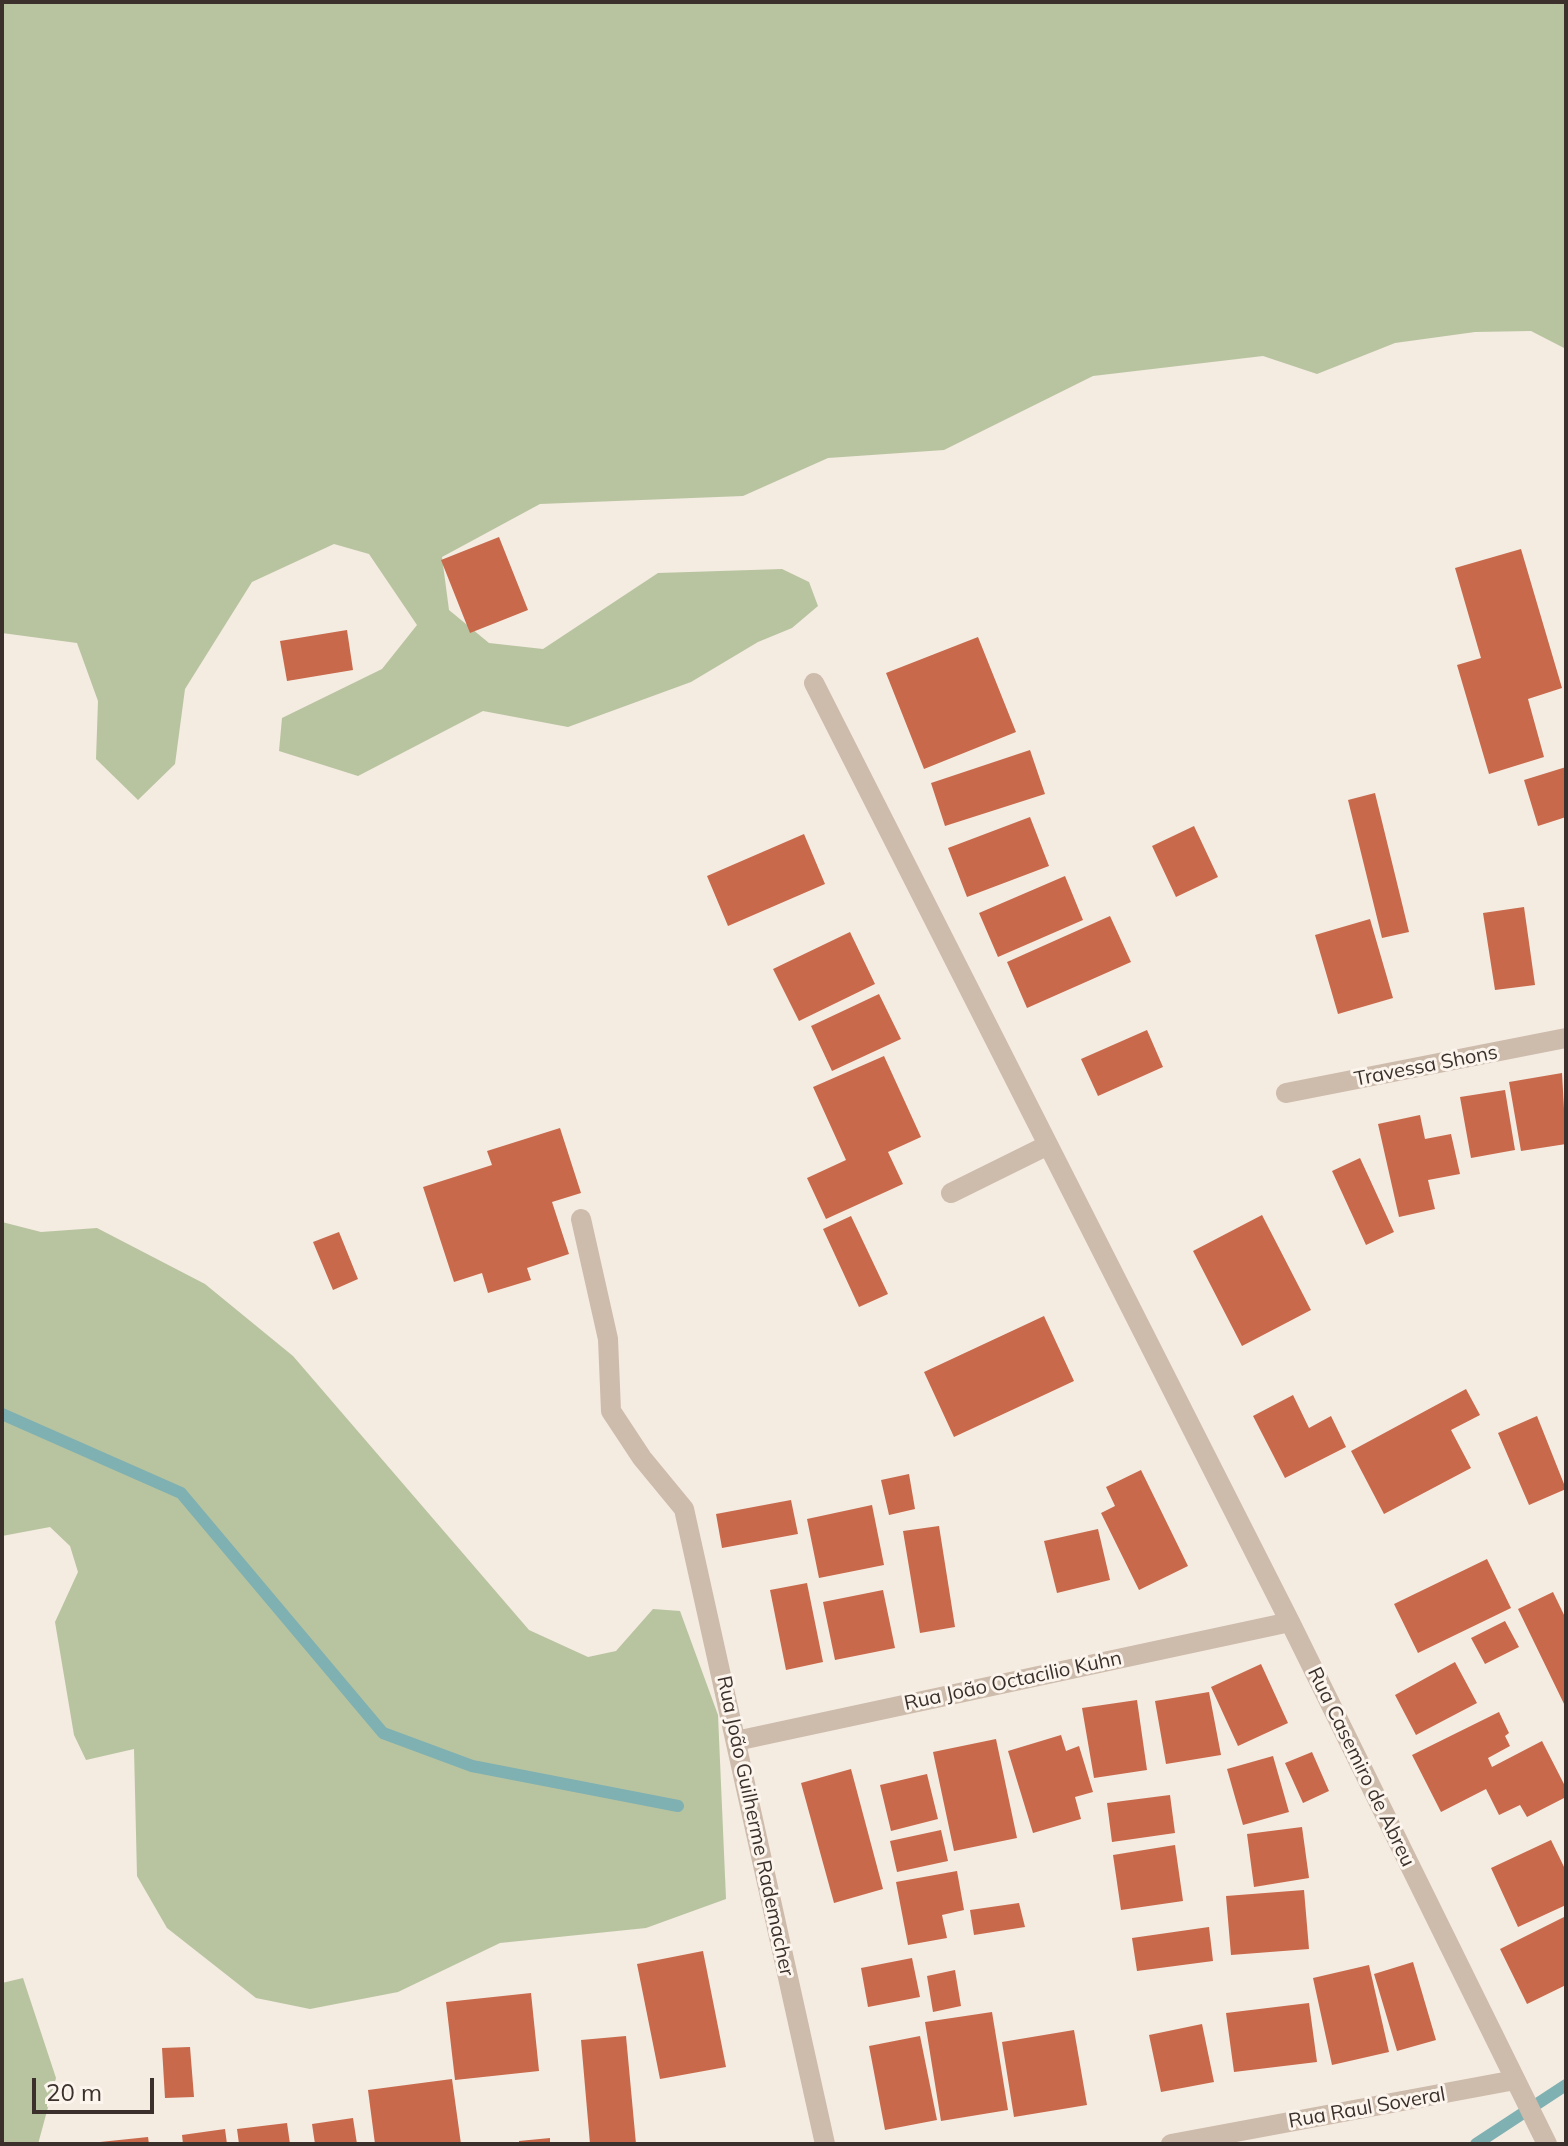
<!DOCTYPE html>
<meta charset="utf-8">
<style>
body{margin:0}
#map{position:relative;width:1568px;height:2146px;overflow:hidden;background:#f4ebe1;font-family:Mulish,sans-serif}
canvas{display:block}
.frame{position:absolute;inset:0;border:4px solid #3b302b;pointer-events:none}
.scale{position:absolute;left:32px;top:2078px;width:122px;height:36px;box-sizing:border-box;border:4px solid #3b302b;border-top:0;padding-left:10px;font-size:24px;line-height:28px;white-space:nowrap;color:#3b302b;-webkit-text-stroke:6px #fbf5ee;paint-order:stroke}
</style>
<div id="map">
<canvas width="1568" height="2146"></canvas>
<div class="frame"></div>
<div class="scale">20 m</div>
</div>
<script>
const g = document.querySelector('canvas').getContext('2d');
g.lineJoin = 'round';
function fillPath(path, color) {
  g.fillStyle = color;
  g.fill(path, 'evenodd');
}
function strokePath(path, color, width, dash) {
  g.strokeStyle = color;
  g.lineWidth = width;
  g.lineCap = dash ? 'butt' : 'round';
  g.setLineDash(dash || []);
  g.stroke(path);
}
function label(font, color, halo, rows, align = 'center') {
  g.font = font + ' Mulish,sans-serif';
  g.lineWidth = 6;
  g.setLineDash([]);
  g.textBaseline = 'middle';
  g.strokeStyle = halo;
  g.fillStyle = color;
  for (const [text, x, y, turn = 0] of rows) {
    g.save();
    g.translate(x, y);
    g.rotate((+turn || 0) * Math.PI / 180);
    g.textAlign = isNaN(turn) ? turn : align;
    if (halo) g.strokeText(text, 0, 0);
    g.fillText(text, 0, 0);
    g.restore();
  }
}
fillPath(new Path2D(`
 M2 2H1566V349L1531 331 1475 332 1395 343 1317 374 1263 356 1093 376 944 450 828 458 743 496 540 504 442 557 449 610 489 643 543 649 658 573 782 569 809 582 818 606 792 628 758 642 691 682 568 727 483 711 358 776 279 751 282 718 382 669 417 625 369 554 334 544 252 582 185 689 175 764 138 800 96 759 98 701 77 643 2 633Z
 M2 1222 41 1232 97 1228 205 1284 293 1356 529 1630 588 1657 616 1651 653 1609 680 1611 718 1715 726 1899 646 1928 500 1943 398 1992 310 2009 256 1998 167 1928 137 1876 134 1749 86 1760 74 1735 55 1622 78 1572 70 1546 50 1527 2 1536Z
 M23 1978 56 2078 38 2144H3L2 1983Z`), '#b8c4a0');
strokePath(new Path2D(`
 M2 1414 181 1493 383 1733 472 1766 678 1806
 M1476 2144 1566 2085`), '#7fb0b2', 12);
fillPath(new Path2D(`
 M499 537 528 610 470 633 441 560Z
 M1521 549 1562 688 1528 699 1544 757 1489 774 1457 665 1481 658 1455 568Z
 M347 630 353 670 287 681 280 641Z
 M978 637 1016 732 924 769 886 673Z
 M1030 750 1045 794 945 826 931 783Z
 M1566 767V817L1538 826 1524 780Z
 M1375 793 1409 932 1382 938 1348 800Z
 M1030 817 1049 866 967 897 948 848Z
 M1194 826 1218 877 1176 897 1152 846Z
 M804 834 825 884 728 926 707 876Z
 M1065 876 1083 920 998 957 979 913Z
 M1524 907 1535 985 1495 990 1483 913Z
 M1110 916 1131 962 1027 1008 1007 962Z
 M1370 919 1393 998 1338 1014 1315 935Z
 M850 932 875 984 799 1021 773 969Z
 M879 994 901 1039 832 1071 811 1026Z
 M1147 1030 1163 1067 1098 1096 1081 1059Z
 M884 1056 921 1137 888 1152 903 1184 826 1219 807 1178 846 1160 813 1087Z
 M1562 1073 1566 1144 1521 1151 1509 1082Z
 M1505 1090 1515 1150 1471 1158 1460 1097Z
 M1420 1115 1425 1139 1451 1134 1460 1174 1428 1180 1435 1209 1399 1217 1378 1124Z
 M560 1128 581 1193 552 1202 569 1254 527 1268 531 1280 488 1293 482 1273 454 1282 423 1187 492 1165 487 1151Z
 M1360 1158 1394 1232 1366 1245 1332 1171Z
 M1262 1215 1311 1310 1242 1346 1193 1251Z
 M851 1216 888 1294 859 1307 823 1229Z
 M339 1232 358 1279 333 1290 313 1242Z
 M1044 1316 1074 1381 954 1437 924 1372Z
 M1466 1389 1480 1415 1451 1430 1471 1468 1384 1514 1351 1451Z
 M1293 1395 1309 1428 1331 1416 1346 1447 1285 1478 1253 1416Z
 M1537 1416 1566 1489 1529 1505 1498 1433Z
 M1141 1470 1188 1566 1139 1590 1101 1513 1115 1506 1106 1487Z
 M909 1474 915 1509 889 1515 881 1480Z
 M791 1500 798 1534 722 1548 716 1514Z
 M872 1505 884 1565 819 1578 807 1519Z
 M939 1526 955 1627 920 1633 903 1531Z
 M1098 1529 1110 1580 1057 1593 1044 1541Z
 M1487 1559 1511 1608 1418 1653 1394 1604Z
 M807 1583 823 1662 786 1670 770 1590Z
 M883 1590 895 1648 835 1660 823 1602Z
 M1553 1592 1566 1619V1708L1518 1609Z
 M1505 1621 1519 1647 1485 1664 1471 1638Z
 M1455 1662 1477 1703 1416 1735 1395 1695Z
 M1261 1664 1288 1723 1238 1746 1211 1687Z
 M1209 1692 1221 1755 1166 1764 1155 1701Z
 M1137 1700 1147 1770 1094 1778 1082 1708Z
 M1499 1712 1509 1733 1505 1736 1510 1746 1488 1758 1492 1767 1542 1741 1566 1788V1797L1527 1817 1520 1805 1499 1815 1486 1789 1441 1812 1412 1755Z
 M1061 1735 1066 1751 1079 1746 1093 1792 1075 1797 1081 1819 1033 1833 1008 1751Z
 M996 1739 1017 1838 954 1851 933 1752Z
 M1312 1752 1329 1791 1303 1803 1285 1763Z
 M1273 1756 1289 1812 1243 1825 1227 1769Z
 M851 1769 883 1889 834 1903 801 1783Z
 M927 1774 938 1819 891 1831 880 1785Z
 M1170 1795 1175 1833 1112 1842 1107 1803Z
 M1302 1827 1309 1878 1254 1887 1247 1834Z
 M941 1830 948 1861 897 1872 890 1841Z
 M1551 1840 1566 1871V1905L1518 1927 1491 1868Z
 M1175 1845 1183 1901 1121 1910 1113 1855Z
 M957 1871 964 1910 942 1915 947 1938 908 1945 896 1882Z
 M1304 1890 1309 1949 1231 1955 1226 1896Z
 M1019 1903 1025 1927 974 1935 970 1910Z
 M1566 1916V1985L1527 2004 1500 1949Z
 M1209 1927 1213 1961 1137 1971 1132 1938Z
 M703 1951 726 2067 660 2079 637 1964Z
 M912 1958 920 1997 868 2007 861 1968Z
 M1413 1962 1436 2040 1397 2051 1374 1974Z
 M1369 1965 1389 2052 1332 2065 1313 1978Z
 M955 1970 961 2006 933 2012 927 1976Z
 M531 1993 539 2071 455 2080 446 2002Z
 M1309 2003 1317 2062 1234 2072 1226 2013Z
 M992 2012 1008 2110 941 2121 925 2022Z
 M1202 2024 1214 2082 1161 2092 1149 2035Z
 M1074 2030 1087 2105 1014 2117 1002 2042Z
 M626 2036 636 2144H590L581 2040Z
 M920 2036 937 2120 885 2130 869 2046Z
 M190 2047 194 2097 165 2098 162 2048Z
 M452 2079 461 2144H375L368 2090Z
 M353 2118 357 2144H315L312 2124Z
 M287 2123 290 2144H239L237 2129Z
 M225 2129 227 2144H183L182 2135Z
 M148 2137 149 2144H100V2142Z
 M550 2138V2144H519V2141Z`), '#c8694b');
strokePath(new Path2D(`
 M814 683 1290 1622 1547 2144
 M1286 1093 1566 1038
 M951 1193 1046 1146
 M581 1219 608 1339 611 1411 642 1458 684 1509 825 2144
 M736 1741 1290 1622
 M1171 2144 1515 2080`), '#cdbbac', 20);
label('20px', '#3b302b', '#fbf5ee', [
 ["Travessa Shons",1426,1066,-11],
 ["Rua João Octacilio Kuhn",1013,1681,-12],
 ["Rua Casemiro de Abreu",1361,1767,64],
 ["Rua João Guilherme Rademacher",755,1826,78],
 ["Rua Raul Soveral",1367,2108,-10]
]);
</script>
